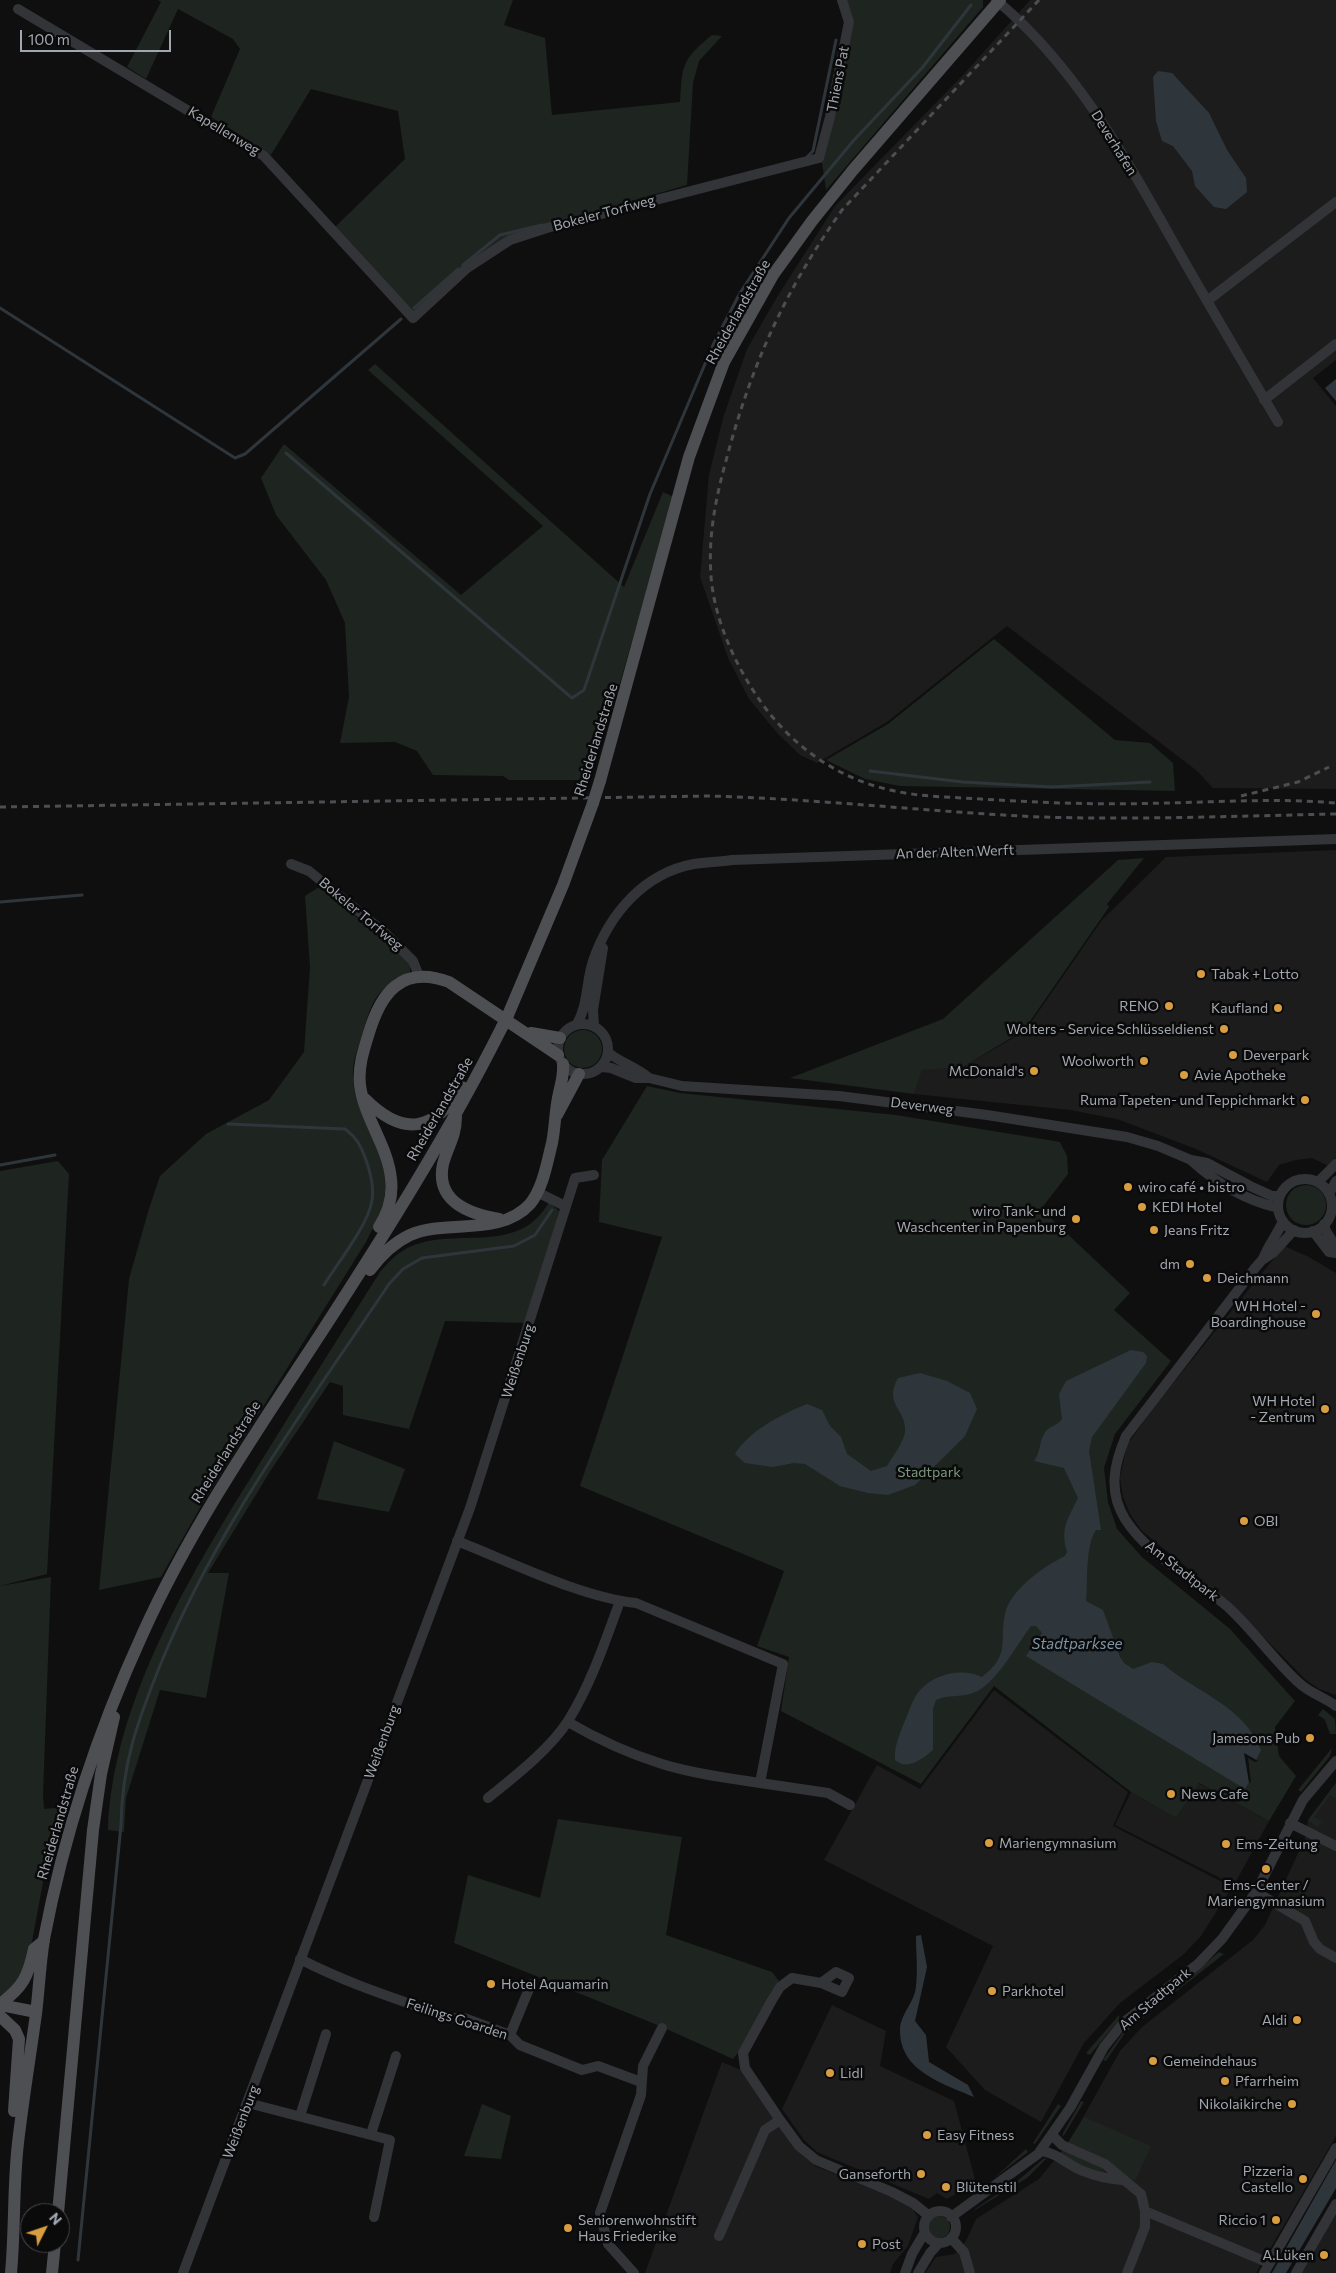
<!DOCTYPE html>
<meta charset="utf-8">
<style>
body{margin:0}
#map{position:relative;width:1336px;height:2273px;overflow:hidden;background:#0f0f10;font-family:Commissioner,sans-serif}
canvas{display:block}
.north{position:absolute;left:20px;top:2203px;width:50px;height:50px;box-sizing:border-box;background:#0a0a0b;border:1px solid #47494d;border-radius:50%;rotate:49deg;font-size:14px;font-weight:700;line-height:20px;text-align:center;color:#a2a7af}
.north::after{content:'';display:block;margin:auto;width:18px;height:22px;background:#d89d40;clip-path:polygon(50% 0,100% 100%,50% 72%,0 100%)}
.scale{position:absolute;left:20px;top:30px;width:151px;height:22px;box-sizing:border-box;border:2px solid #a2a7af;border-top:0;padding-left:6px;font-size:15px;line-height:18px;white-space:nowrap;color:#a2a7af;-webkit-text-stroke:4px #0a0a0b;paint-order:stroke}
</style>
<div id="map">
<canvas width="1336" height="2273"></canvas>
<div class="north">N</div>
<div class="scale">100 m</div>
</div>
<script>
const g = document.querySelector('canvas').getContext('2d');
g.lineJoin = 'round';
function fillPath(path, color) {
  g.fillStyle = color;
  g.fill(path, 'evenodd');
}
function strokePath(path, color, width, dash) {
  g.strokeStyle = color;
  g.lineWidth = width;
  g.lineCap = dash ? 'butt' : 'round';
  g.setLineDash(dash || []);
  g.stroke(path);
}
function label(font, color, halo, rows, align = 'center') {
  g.font = font + ' Commissioner,sans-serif';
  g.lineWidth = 5;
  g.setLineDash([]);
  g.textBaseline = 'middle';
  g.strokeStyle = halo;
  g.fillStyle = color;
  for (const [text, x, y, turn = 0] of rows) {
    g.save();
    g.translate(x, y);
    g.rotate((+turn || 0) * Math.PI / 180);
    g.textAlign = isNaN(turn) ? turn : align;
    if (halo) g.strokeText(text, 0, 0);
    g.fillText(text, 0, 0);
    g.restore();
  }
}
fillPath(new Path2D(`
 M1030 0H1336V360L1313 378 1336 406V789L1213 788 1196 770 1007 626 887 722 817 763 800 755 778 734 749 699 728 658 700 577 709 475 723 418 747 349 777 297 835 206 964 74Z
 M1336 850V1157L1331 1167 1312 1158 1296 1160 1279 1165 1267 1182 1196 1149 1117 1119 1070 1110 914 1094 922 1069 963 1067 1025 1031 1102 920 1166 857Z
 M1284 1246 1309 1257 1336 1273V1695L1319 1689 1305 1679 1228 1601 1142 1531 1130 1514 1123 1497 1120 1478 1127 1445 1157 1403Z
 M994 1690 1128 1792 1113 1826 1232 1887 1201 1936 1184 1954 1120 2003 1084 2043 1041 2122 985 2090 946 2047 993 1946 824 1860 877 1765 920 1789Z
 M1198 1783 1269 1821 1234 1885 1115 1825 1131 1792 1176 1818Z
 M1336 1783V2136L1256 2273H925L936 2257 955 2254 966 2241 976 2219 1039 2179 1070 2141 1120 2051 1142 2027 1253 1940 1265 1925 1306 1836 1308 1820Z
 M832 2005 886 2031 880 2066 954 2101 976 2183 947 2199 937 2193 929 2199 817 2152 804 2140 782 2109Z
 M722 2062 741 2070 797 2150 815 2166 891 2196 911 2207 918 2217 908 2246 893 2264 890 2273H645Z
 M1336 2211V2273H1301Z`), '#1c1c1d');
fillPath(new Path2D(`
 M158 0H513L504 25 545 38 552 115 680 102C682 65 682 59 712 35L722 36 699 61 693 83 687 185 509 236 413 313 335 227 405 159 398 111 311 89 271 155 211 117 240 49 233 39 178 9 146 79 127 67 161 2Z
 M845 0H983V7L826 190 822 162 853 20Z
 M375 364 624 587 663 492 674 497 605 734 589 777 579 780H509L503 776 433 775 417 751 395 742 340 743 349 697 345 623 326 580 276 515 261 478 284 444 461 595 543 526 368 370Z
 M994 639 1115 740 1150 743 1173 763 1175 791 900 786 865 779 826 760 888 724Z
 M1144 858 1107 904 1109 907 1024 1030 963 1067 922 1070 914 1094 790 1078 943 1019 1118 860Z
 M319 887 402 954 410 965V973C379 988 374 995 364 1028 361 1041 354 1056 353 1069 350 1110 383 1142 385 1181 387 1205 376 1222 366 1242L201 1506 161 1577 99 1590 129 1279 148 1212 160 1176 206 1134 269 1100 304 1052 310 967 305 896Z
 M564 1049a19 19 0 1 1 38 0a19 19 0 1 1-38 0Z
 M647 1086 680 1093 896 1115 1060 1142 1067 1156 1068 1174 1041 1209 1130 1293 1114 1310 1171 1361 1115 1434 1104 1468 1108 1502 1117 1529 1142 1557 1230 1629 1295 1701 1275 1727 1279 1756 1296 1776 1269 1821 1199 1783 1176 1818 1131 1792 994 1686 921 1784 781 1711 789 1657 757 1646 784 1571 580 1486 662 1237 599 1222 602 1160Z
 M58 1161 69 1174 47 1574 0 1586V1171Z
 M1286 1205a20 20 0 1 1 40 0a20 20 0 1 1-40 0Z
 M549 1202 559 1211 527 1323 445 1321 409 1429 343 1415V1386L330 1382 271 1470 208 1573H229L206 1698 160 1690 126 1798 124 1832 108 1830C112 1700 196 1565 263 1458 301 1396 341 1334 380 1272 389 1261 399 1251 412 1246 458 1227 519 1256 549 1202Z
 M334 1441 405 1469 389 1512 317 1499Z
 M51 1577 43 1795 44 1809 67 1807 50 1845 28 1963 13 1987 0 1996V1586Z
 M1323 1709 1335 1719 1336 1734H1330L1325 1720 1318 1715Z
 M1332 1748 1330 1756 1301 1792 1298 1790Z
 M1336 1783V1798L1330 1795 1314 1817 1322 1821 1318 1827 1308 1820Z
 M558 1819 682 1837 666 1935 772 1972 779 1981 743 2046 733 2059 660 2026 454 1943 468 1875 540 1898Z
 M1219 1952 1224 1954 1173 1994 1171 1991Z
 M1164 1996 1166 1999 1125 2033 1106 2061 1103 2060 1129 2024Z
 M1119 2015V2020L1090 2055 1086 2053Z
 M1081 2101 1084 2102 1063 2137V2133Z
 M482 2104 511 2116 501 2159 464 2156Z
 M1058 2104 1061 2106 1035 2144 1033 2143Z
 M1084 2117 1151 2146 1135 2181 1067 2144Z
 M1026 2149 1028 2152 993 2179Z
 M1064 2149 1102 2167 1105 2174 1084 2168 1060 2153Z
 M1047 2158 1027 2178 975 2210V2209L1021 2178 1043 2159Z
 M928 2227a11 11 0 1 1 22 0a11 11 0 1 1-22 0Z`), '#1e241f');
fillPath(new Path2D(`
 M1158 71 1172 73 1209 113 1227 150 1246 178 1247 192 1226 209 1214 207 1195 186 1192 171 1173 146 1162 141 1156 121 1153 77Z
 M1336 379V401L1325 388Z
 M1131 1350 1143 1352 1147 1356 1146 1363 1092 1437 1089 1451 1101 1530H1096C1085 1546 1088 1581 1086 1601L1103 1610 1120 1657 1124 1663 1133 1669 1152 1662 1163 1664C1197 1693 1244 1706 1261 1750L1256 1760 1245 1754 1249 1782 1245 1789 1026 1656 1042 1633 1036 1626H1031C1017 1644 995 1686 973 1693 960 1698 948 1694 936 1700L933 1709V1750C922 1759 908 1771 895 1760 894 1747 899 1736 904 1723 909 1712 912 1699 921 1689 937 1673 962 1668 982 1677 1011 1654 999 1643 1005 1614 1010 1590 1044 1566 1065 1556L1067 1552C1060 1528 1068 1519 1078 1498L1064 1468 1034 1461C1041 1452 1039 1440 1046 1431 1051 1426 1058 1425 1062 1419L1059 1394 1066 1381Z
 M920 1373 947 1381 970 1393 977 1409 965 1436 944 1457 915 1485 888 1495 868 1493 840 1486 805 1464 794 1463 773 1467 745 1463 735 1454C750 1430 782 1414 807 1404L822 1410 830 1426 841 1437 847 1454 871 1471 887 1466C892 1457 904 1442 905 1432 907 1409 883 1405 898 1378Z
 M921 1935 927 1967 915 2021 926 2035 929 2062 968 2085 974 2097C942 2083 899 2071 900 2029 901 2013 915 2002 916 1986 918 1970 916 1952 916 1936Z
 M1336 2160V2188L1286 2273H1272Z`), '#2f363b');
fillPath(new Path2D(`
 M1244 1753 1258 1761 1255 1762 1248 1758 1251 1783 1249 1782Z`), '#0f0f10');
strokePath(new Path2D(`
 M807 157 813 151 836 40
 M463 265 500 235 542 225
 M0 308 235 458 245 454 401 319
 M414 308 458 269
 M286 453 572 698 584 690 650 494 713 345 740 293 789 218 854 140 922 68 971 5
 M870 771 963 782 1052 787 1150 782
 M0 902 82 895
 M228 1124 345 1129C357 1138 361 1146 366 1160 371 1174 375 1191 371 1205 366 1227 337 1264 324 1285
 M0 1165 55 1155
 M78 2260 121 1825C122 1764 137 1723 159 1668 215 1529 306 1408 389 1284L403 1269 422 1258 514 1246 535 1235 552 1210`), '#2f363b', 3);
strokePath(new Path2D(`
 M996 0C1077 67 1129 164 1180 254 1212 310 1245 366 1278 422
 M18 9 264 156 413 318 467 268 510 240 547 228 819 158 830 117 849 22 842 0
 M1207 301 1336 202
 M1264 400 1336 344
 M291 864 309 871 385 933 413 961 419 976
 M558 1049a25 25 0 1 1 50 0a25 25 0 1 1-50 0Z
 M577 1024C588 1005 586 982 593 961 609 914 644 873 694 864 706 862 720 862 732 860L1336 839
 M594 1026 593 1010 603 948
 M609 1053C621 1063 636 1067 649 1078
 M602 1067 611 1068 636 1078H649L682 1086 839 1096 987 1115 1127 1137 1158 1146 1191 1160 1207 1163 1250 1186 1272 1196H1279
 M1192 1161C1216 1183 1246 1200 1278 1208
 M1278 1206a27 27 0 1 1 54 0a27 27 0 1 1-54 0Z
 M1318 1182 1336 1164
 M537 1192 565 1206
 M1329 1194 1336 1181
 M1324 1224 1326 1231 1336 1247
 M1294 1230 1274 1252 1262 1260 1255 1268 1126 1436C1114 1464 1108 1491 1125 1519 1149 1557 1195 1578 1228 1607 1253 1630 1273 1659 1298 1682 1309 1693 1324 1697 1336 1706
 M1313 1231 1329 1252 1336 1253
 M1263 1259C1268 1245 1277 1235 1283 1221
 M457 1541C511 1562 580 1597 636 1603L783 1664 760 1783 828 1793 850 1805
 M568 1722C597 1739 630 1754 662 1764 694 1774 728 1778 760 1783
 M488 1798C514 1777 550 1749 568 1721 591 1684 605 1642 620 1601
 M1290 1823 1336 1846
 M1256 1892 1305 1921 1314 1942 1320 1949 1336 1958
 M300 1959C348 1984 400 2000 451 2018H464L510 2035 520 2045 582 2070 598 2066 641 2082
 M821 1983 836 1972 849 1978 842 1992 821 1983 792 1978 780 1987 772 2000 743 2053 745 2068 780 2120 799 2146 816 2160 892 2192 913 2203 929 2216
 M510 2035 531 1984
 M248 2103 390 2140 374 2217
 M300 2116 326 2034
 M371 2134 396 2056
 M1052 2135 1062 2145 1105 2164 1141 2194 1145 2211V2227L1127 2273
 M1040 2151C1057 2152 1067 2165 1083 2171 1095 2176 1108 2179 1122 2180
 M1145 2211 1269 2263
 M924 2227a16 16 0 1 1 32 0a16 16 0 1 1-32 0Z
 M951 2217 1038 2154 1070 2108 1104 2047 1123 2023 1198 1964 1222 1939 1256 1892 1303 1800 1336 1761
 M719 2236 765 2130 780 2120
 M951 2238 964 2252 970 2273
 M183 2273 470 1508 575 1178 594 1175
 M634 2273 608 2244 600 2213 641 2095 643 2066 662 2028
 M905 2273 912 2254 925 2232
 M918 2273 930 2253 939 2243
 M1264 2273 1336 2148
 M1296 2273 1336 2204`), '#333437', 10);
strokePath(new Path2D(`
 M600 781 689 457 724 362 773 275 812 221 853 170 1000 0
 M508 1015 563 885 593 803
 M531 1033 560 1038
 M365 1099C403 1137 434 1132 462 1087
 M557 1115 579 1074
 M456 1116C456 1137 448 1145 443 1164 435 1202 470 1214 499 1219
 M379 1227C388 1213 393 1196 391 1179 388 1146 364 1118 360 1085 358 1068 363 1052 368 1036 380 994 401 964 449 982L558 1055
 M370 1270C381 1255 393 1243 410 1235 446 1219 500 1237 530 1204 543 1188 547 1163 552 1143 555 1128 555 1113 558 1098 560 1086 564 1077 563 1064
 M0 2004C23 1987 28 1977 34 1949L44 1941
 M0 2005 36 2012
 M0 2016 15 2030 19 2039 14 2111
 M58 2213 93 1830 101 1774 114 1717
 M11 2273C15 2230 13 2186 18 2143 23 2100 30 2057 36 2014 39 1989 40 1964 44 1939 64 1834 98 1731 143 1633 191 1527 257 1431 321 1333 385 1234 449 1133 502 1027
 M52 2273 55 2243`), '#4d4f53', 12);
strokePath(new Path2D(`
 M1039 0 842 210C786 289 752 363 727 457 716 497 708 534 711 576 714 619 736 667 761 702 792 746 837 778 890 790 920 797 951 797 981 799 1042 803 1103 805 1164 803 1221 802 1279 798 1336 803
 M1241 796 1298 782 1329 767
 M0 807 709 796C820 799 930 812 1041 817 1139 820 1238 816 1336 814`), '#4c4e52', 3, [6, 5]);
strokePath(new Path2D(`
 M593 803 600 781
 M502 1027 508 1015`), '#4d4f53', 12);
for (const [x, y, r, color] of [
 [1201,974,5,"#d89d40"],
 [1169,1006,5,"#d89d40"],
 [1278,1008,5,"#d89d40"],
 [1224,1029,5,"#d89d40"],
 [1233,1055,5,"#d89d40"],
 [1144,1061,5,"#d89d40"],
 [1034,1071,5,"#d89d40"],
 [1184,1075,5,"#d89d40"],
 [1305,1100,5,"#d89d40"],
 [1128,1187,5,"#d89d40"],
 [1142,1207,5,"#d89d40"],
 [1076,1219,5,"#d89d40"],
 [1154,1230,5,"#d89d40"],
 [1190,1264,5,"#d89d40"],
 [1207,1278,5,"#d89d40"],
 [1316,1314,5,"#d89d40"],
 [1325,1409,5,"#d89d40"],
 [1244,1521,5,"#d89d40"],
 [1310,1738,5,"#d89d40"],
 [1171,1794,5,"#d89d40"],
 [989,1843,5,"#d89d40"],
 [1226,1844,5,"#d89d40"],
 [1266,1869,5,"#d89d40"],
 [491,1984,5,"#d89d40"],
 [992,1991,5,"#d89d40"],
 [1297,2020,5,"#d89d40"],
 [1153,2061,5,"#d89d40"],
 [830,2073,5,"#d89d40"],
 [1225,2081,5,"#d89d40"],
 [1292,2104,5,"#d89d40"],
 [927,2135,5,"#d89d40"],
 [921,2174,5,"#d89d40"],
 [1303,2179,5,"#d89d40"],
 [946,2187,5,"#d89d40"],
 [1276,2220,5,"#d89d40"],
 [568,2228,5,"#d89d40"],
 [862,2244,5,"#d89d40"],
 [1324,2255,5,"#d89d40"]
]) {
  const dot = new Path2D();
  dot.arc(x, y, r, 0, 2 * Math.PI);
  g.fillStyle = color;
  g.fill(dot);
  strokePath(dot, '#0a0a0b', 2);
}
label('14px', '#a2a7af', '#0a0a0b', [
 ["Thiens Pat",838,79,-79],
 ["Kapellenweg",224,131,31],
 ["Deverhafen",1114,143,58],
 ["Bokeler Torfweg",604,213,-15],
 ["Rheiderlandstraße",738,312,-61],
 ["Rheiderlandstraße",596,740,-73],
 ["An der Alten Werft",955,852,-2],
 ["Bokeler Torfweg",361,914,40],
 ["Deverweg",922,1106,7],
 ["Rheiderlandstraße",440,1109,-60],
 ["Weißenburg",518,1361,-72],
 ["Rheiderlandstraße",226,1452,-58],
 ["Am Stadtpark",1182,1571,38],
 ["Weißenburg",382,1742,-70],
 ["Rheiderlandstraße",58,1823,-74],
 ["Am Stadtpark",1155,1999,-40],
 ["Feilings Goarden",457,2019,18],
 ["Weißenburg",241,2122,-69]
]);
label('14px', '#a2a7af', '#0a0a0b', [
 ["Tabak + Lotto",1211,974],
 ["RENO",1159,1006,"right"],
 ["Kaufland",1268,1008,"right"],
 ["Wolters - Service Schlüsseldienst",1214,1029,"right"],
 ["Deverpark",1243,1055],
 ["Woolworth",1134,1061,"right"],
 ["McDonald's",1024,1071,"right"],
 ["Avie Apotheke",1194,1075],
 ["Ruma Tapeten- und Teppichmarkt",1295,1100,"right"],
 ["wiro café • bistro",1138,1187],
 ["KEDI Hotel",1152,1207],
 ["wiro Tank- und",1066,1211,"right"],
 ["Waschcenter in Papenburg",1066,1227,"right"],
 ["Jeans Fritz",1164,1230],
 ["dm",1180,1264,"right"],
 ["Deichmann",1217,1278],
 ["WH Hotel -",1306,1306,"right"],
 ["Boardinghouse",1306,1322,"right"],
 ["WH Hotel",1315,1401,"right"],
 ["- Zentrum",1315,1417,"right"],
 ["OBI",1254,1521],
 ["Jamesons Pub",1300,1738,"right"],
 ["News Cafe",1181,1794],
 ["Mariengymnasium",999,1843],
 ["Ems-Zeitung",1236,1844],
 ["Ems-Center /",1266,1885,"center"],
 ["Mariengymnasium",1266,1901,"center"],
 ["Hotel Aquamarin",501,1984],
 ["Parkhotel",1002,1991],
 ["Aldi",1287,2020,"right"],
 ["Gemeindehaus",1163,2061],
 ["Lidl",840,2073],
 ["Pfarrheim",1235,2081],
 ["Nikolaikirche",1282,2104,"right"],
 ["Easy Fitness",937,2135],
 ["Pizzeria",1293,2171,"right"],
 ["Castello",1293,2187,"right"],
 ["Ganseforth",911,2174,"right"],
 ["Blütenstil",956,2187],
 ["Seniorenwohnstift",578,2220],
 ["Haus Friederike",578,2236],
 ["Riccio 1",1266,2220,"right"],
 ["Post",872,2244],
 ["A.Lüken",1314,2255,"right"]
], 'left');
label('14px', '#7b987c', '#0a0a0b', [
 ["Stadtpark",929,1472]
]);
label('italic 15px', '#7d95a7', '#0a0a0b', [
 ["Stadtparksee",1077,1644]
]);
</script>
